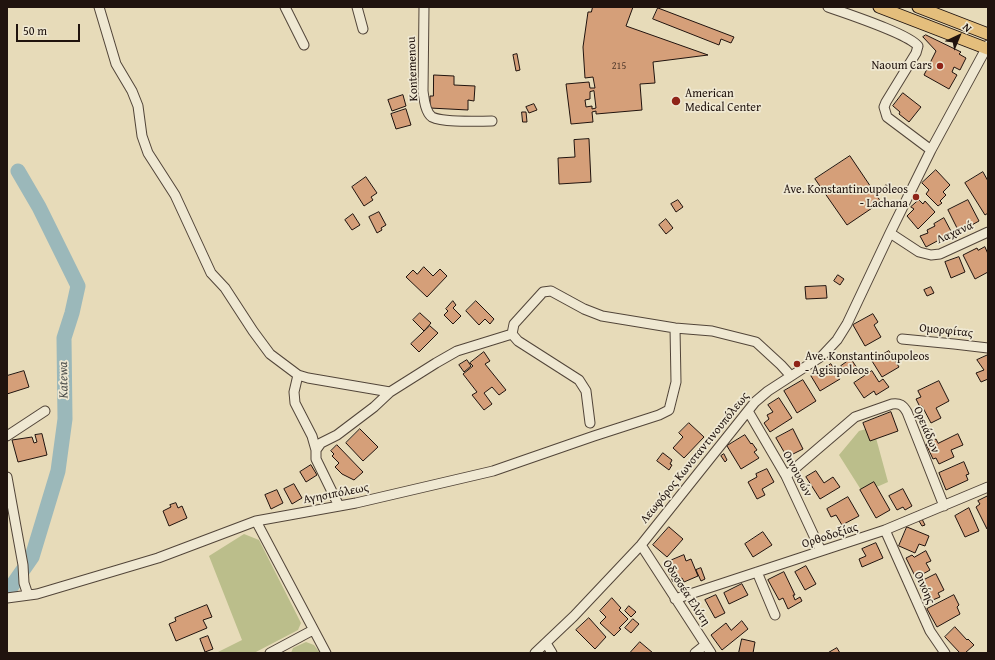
<!DOCTYPE html>
<meta charset="utf-8">
<style>
body{margin:0}
#map{position:relative;width:995px;height:660px;overflow:hidden;background:#e7dbb9;font-family:"Gentium Book Plus",serif}
canvas{display:block}
.frame{position:absolute;inset:0;border:8px solid #20130e;pointer-events:none}
.north{position:absolute;left:939px;top:16px;width:40px;height:40px;-webkit-text-stroke:3px #efe8d2;paint-order:stroke;rotate:44deg;font-size:11px;font-weight:700;line-height:16px;text-align:center;color:#20130e}
.north::after{content:'';display:block;margin:auto;width:14px;height:18px;background:#20130e;clip-path:polygon(50% 0,100% 100%,50% 72%,0 100%)}
.scale{position:absolute;left:16px;top:24px;width:64px;height:18px;box-sizing:border-box;border:2px solid #20130e;border-top:0;padding-left:5px;font-size:12px;line-height:14px;white-space:nowrap;color:#20130e;-webkit-text-stroke:3px #efe8d2;paint-order:stroke}
</style>
<div id="map">
<canvas width="995" height="660"></canvas>
<div class="frame"></div>
<div class="north">N</div>
<div class="scale">50 m</div>
</div>
<script>
const g = document.querySelector('canvas').getContext('2d');
g.lineJoin = 'round';
function fillPath(path, color) {
  g.fillStyle = color;
  g.fill(path, 'evenodd');
}
function strokePath(path, color, width, dash) {
  g.strokeStyle = color;
  g.lineWidth = width;
  g.lineCap = dash ? 'butt' : 'round';
  g.setLineDash(dash || []);
  g.stroke(path);
}
function label(font, color, halo, rows, align = 'center') {
  g.font = font + ' "Gentium Book Plus",serif';
  g.lineWidth = 3.5;
  g.setLineDash([]);
  g.textBaseline = 'middle';
  g.strokeStyle = halo;
  g.fillStyle = color;
  for (const [text, x, y, turn = 0] of rows) {
    g.save();
    g.translate(x, y);
    g.rotate((+turn || 0) * Math.PI / 180);
    g.textAlign = isNaN(turn) ? turn : align;
    if (halo) g.strokeText(text, 0, 0);
    g.fillText(text, 0, 0);
    g.restore();
  }
}
fillPath(new Path2D(`
 M873 427 888 482 863 493 839 455 859 431Z
 M244 534 259 540 301 623 298 630 254 653H216L242 640 209 556Z
 M306 642 314 645 320 653H291L293 648Z`), '#bbbe8b');
strokePath(new Path2D(`
 M7 593 32 557 58 471 65 419 64 338 72 313 78 286 39 207 18 171`), '#9bb8ba', 15);
const building = new Path2D(`
 M593 7H633L626 26 708 55 653 62 655 83 640 84 642 110 596 114V111L592 112 593 122 571 124 566 84 589 82 590 88H595L593 77 585 78 583 47 588 12H591ZM594 91 596 108 592 109V106L586 107 585 100 590 99V92Z
 M658 8 734 37 731 43 721 39 719 45 653 19Z
 M926 35 961 52 959 54 966 58 960 70 954 67 952 72 957 75 949 89 924 75 936 51 923 37Z
 M517 54 520 70 516 71 513 55Z
 M434 75 454 76V85L475 86 474 101 468 100V110L430 108V96H433Z
 M903 93 921 107 909 122 899 114 900 112 893 106Z
 M403 95 406 106 392 111 388 100Z
 M534 104 537 110 529 113 526 107Z
 M406 109 411 125 396 129 391 114Z
 M522 112H526L527 122H523Z
 M589 139 591 182 559 184 558 158 575 157 574 140Z
 M850 156 881 202 847 225 815 179Z
 M936 170 950 185 943 192 946 195 940 201 942 203 938 206 926 194 929 190 922 183Z
 M983 172 988 181V213L985 215 965 183Z
 M366 177 377 193 371 197 373 200 364 206 352 187Z
 M886 185 891 187 888 192 884 189Z
 M678 200 683 207 676 212 671 204Z
 M919 200 923 204 925 201 935 212 918 229 907 216 914 209 911 207Z
 M968 200 979 221 959 232 948 210Z
 M379 212 386 225 381 228 382 230 377 233 369 217Z
 M353 214 360 225 352 230 345 220Z
 M944 218 952 233 926 247 920 236 928 233 927 230 935 226 934 224Z
 M666 219 673 228 666 234 659 225Z
 M985 247 988 254V272L975 279 963 255 977 248 978 250Z
 M959 257 965 272 951 278 945 262Z
 M424 267 433 276 440 269 447 276 427 297 406 277 413 270 417 274Z
 M838 275 844 279 840 285 834 281Z
 M826 286 827 298 806 299 805 287Z
 M931 287 934 293 927 296 924 290Z
 M453 301 456 305 453 308 461 316 453 324 444 315 448 311 446 309Z
 M476 301 494 319 490 324 485 319 479 325 466 311Z
 M420 313 431 323 424 331 413 320Z
 M873 314 878 322 874 325 881 337 865 346 853 325Z
 M430 326 438 333 419 352 411 344Z
 M889 351 899 367 882 377 872 361Z
 M484 352 490 361 485 364 506 390 499 395 492 387 484 393 492 404 484 410 472 395 477 392 463 374 473 366 470 363Z
 M988 355V379L981 382 976 373 984 370 977 360Z
 M851 359 857 368 847 374 841 366Z
 M467 360 471 366 464 372 459 365Z
 M831 364 840 379 820 391 811 376Z
 M24 371 29 387 7 394V376Z
 M872 371 879 382 883 379 889 387 876 395 874 391 864 398 854 383Z
 M803 380 816 401 797 413 784 391Z
 M939 381 949 401 936 408 941 418 931 423 922 406 920 407 916 399 921 397 918 391Z
 M779 398 792 418 770 432 764 423 769 419 767 415 773 412 768 405Z
 M891 412 898 431 870 441 863 423Z
 M689 423 704 437 684 458 673 448 683 437 679 433Z
 M360 429 378 447 363 461 346 443Z
 M793 429 803 449 787 457 776 438Z
 M42 434 47 455 18 462 12 440 32 437 34 443 37 442 35 435Z
 M958 434 963 445 951 450 954 457 939 464 936 458 933 459 926 444 936 439 938 443Z
 M745 435 751 444 752 443 757 450 754 452 759 458 741 469 727 446Z
 M337 445 363 472 354 480 342 474 335 467 339 463 332 456 334 454 331 451Z
 M663 453 672 460 670 464 672 465 669 470 657 461Z
 M724 454 727 460 725 462 721 456Z
 M964 462 969 474 966 475 968 480 946 490 939 473Z
 M311 465 317 475 306 482 300 472Z
 M767 469 774 482 762 489 765 495 757 499 748 482 757 477 756 474Z
 M816 471 824 483 833 477 840 487 820 499 806 477Z
 M874 482 890 510 876 518 860 490Z
 M294 484 302 498 292 504 284 489Z
 M903 489 912 506 905 510 903 507 897 510 889 496Z
 M277 490 283 503 271 509 265 495Z
 M988 496V528L987 529 976 507 980 504 978 501Z
 M848 497 859 516 842 525 836 515 831 517 827 509Z
 M176 503 178 508 182 506 187 518 169 526 163 511 171 507 170 505Z
 M969 508 979 531 965 537 955 516Z
 M922 519 925 525 922 526 919 521Z
 M669 527 683 539 667 557 653 545Z
 M907 527 929 536 925 546 919 544 915 553 899 546Z
 M763 532 772 545 753 557 745 544Z
 M876 543 883 558 862 567 859 559 866 556 862 549Z
 M926 551 931 561 926 563 930 570 916 578 906 558 912 555 914 557Z
 M684 555 686 561 691 559 698 576 684 582 682 578 673 582 665 563Z
 M806 566 816 584 805 590 795 572Z
 M701 568 705 579 701 581 696 570Z
 M784 572 795 595H793L795 600 800 597 802 601 788 609 783 598 779 600 768 580Z
 M936 574 944 590 938 593 940 597 928 602 918 583Z
 M742 584 748 595 729 604 724 593Z
 M716 595 725 613 715 618 705 600Z
 M954 595 959 605 957 607 960 614 937 627 927 609Z
 M612 598 621 608 619 610 628 619 619 628 621 629 614 636 600 623 606 617 600 611Z
 M207 605 212 617 203 620 207 628 176 641 169 624 176 621 175 618Z
 M629 606 636 612 631 617 625 611Z
 M589 618 606 637 595 649 576 630Z
 M633 619 639 624 631 633 625 628Z
 M742 621 748 629 722 650 711 635 726 623 731 630Z
 M955 627 967 640 968 639 974 645 965 653H960L945 637Z
 M208 636 213 649 205 652 200 639Z
 M742 639 755 642 753 653H739Z
 M640 642 653 653H630Z
 M837 648 840 653H828Z`);
fillPath(building, '#d59f79');
strokePath(building, '#20130e', 1);
const minor = new Path2D(`
 M99 7 116 64 132 91 138 106 142 136 148 153 175 195 211 273 225 288 253 331 270 354 298 375 308 378 390 392
 M285 7 304 45
 M357 7 363 29
 M424 7 423 91C424 98 425 112 432 117 444 123 478 121 492 121
 M828 7C847 14 907 33 918 46L916 53 886 102 884 107 887 117 931 150
 M890 233 919 252 931 255 940 254 988 232
 M902 339 954 344 988 348
 M298 375 294 392 295 403 312 436 316 450
 M748 411 786 476 821 551
 M590 423 586 391 579 380 518 341 512 334 514 324 543 292 551 291 584 309 602 316 675 328 712 331 756 342 781 365 791 376
 M7 436 45 411
 M786 476 855 417 892 404C900 403 903 405 907 412L944 506
 M7 477 23 565 24 583 27 592 30 595
 M339 506 316 459V450L321 443 337 435 374 407 390 392 436 363 457 351 512 334
 M256 521 326 653
 M885 530 930 631 945 653
 M641 545 711 653
 M757 572 775 615
 M7 598 37 594 158 558 256 521 356 503 493 471 594 436 659 415 669 410 676 382 675 328
 M675 599 885 530 988 487
 M546 643 552 653
 M270 653 313 630
 M535 653 574 616 641 545 755 402 768 391 822 356 837 340 847 324 890 233 931 150 988 45
 M695 653 705 645`);
const major = new Path2D(`
 M879 7 988 49
 M918 7 988 34`);
strokePath(minor, '#524539', 11);
strokePath(major, '#20130e', 13);
strokePath(minor, '#efe8d2', 9);
strokePath(major, '#e4be7c', 11);
for (const [x, y, r, color] of [
 [940,66,4,"#8f2418"],
 [676,101,5,"#8f2418"],
 [916,197,4,"#8f2418"],
 [797,364,4,"#8f2418"]
]) {
  const dot = new Path2D();
  dot.arc(x, y, r, 0, 2 * Math.PI);
  g.fillStyle = color;
  g.fill(dot);
  strokePath(dot, '#efe8d2', 1.5);
}
label('10px', '#4d3629', null, [
 ["215",619,66]
]);
label('12px', '#20130e', '#efe8d2', [
 ["Naoum Cars",932,66],
 ["American",685,94,"left"],
 ["Medical Center",685,108,"left"],
 ["Ave. Konstantinoupoleos",908,190],
 ["- Lachana",908,204],
 ["Ave. Konstantinoupoleos",805,357,"left"],
 ["- Agisipoleos",805,371,"left"]
], 'right');
label('12px', '#20130e', '#efe8d2', [
 ["Kontemenou",413,69,-92],
 ["Λαχανά",955,233,-24],
 ["Ομορφίτας",946,331,6],
 ["Ορειάδων",926,430,67],
 ["Λεωφόρος Κωνσταντινουπόλεως",695,458,-51],
 ["Οινουσών",797,474,62],
 ["Αγησιπόλεως",336,494,-11],
 ["Ορθοδοξίας",830,536,-18],
 ["Οινόης",924,588,66],
 ["Οδυσσέα Ελύτη",686,593,57]
]);
label('italic 13px', '#4b4d4a', '#efe8d2', [
 ["Katewa",64,380,-91]
]);
</script>
